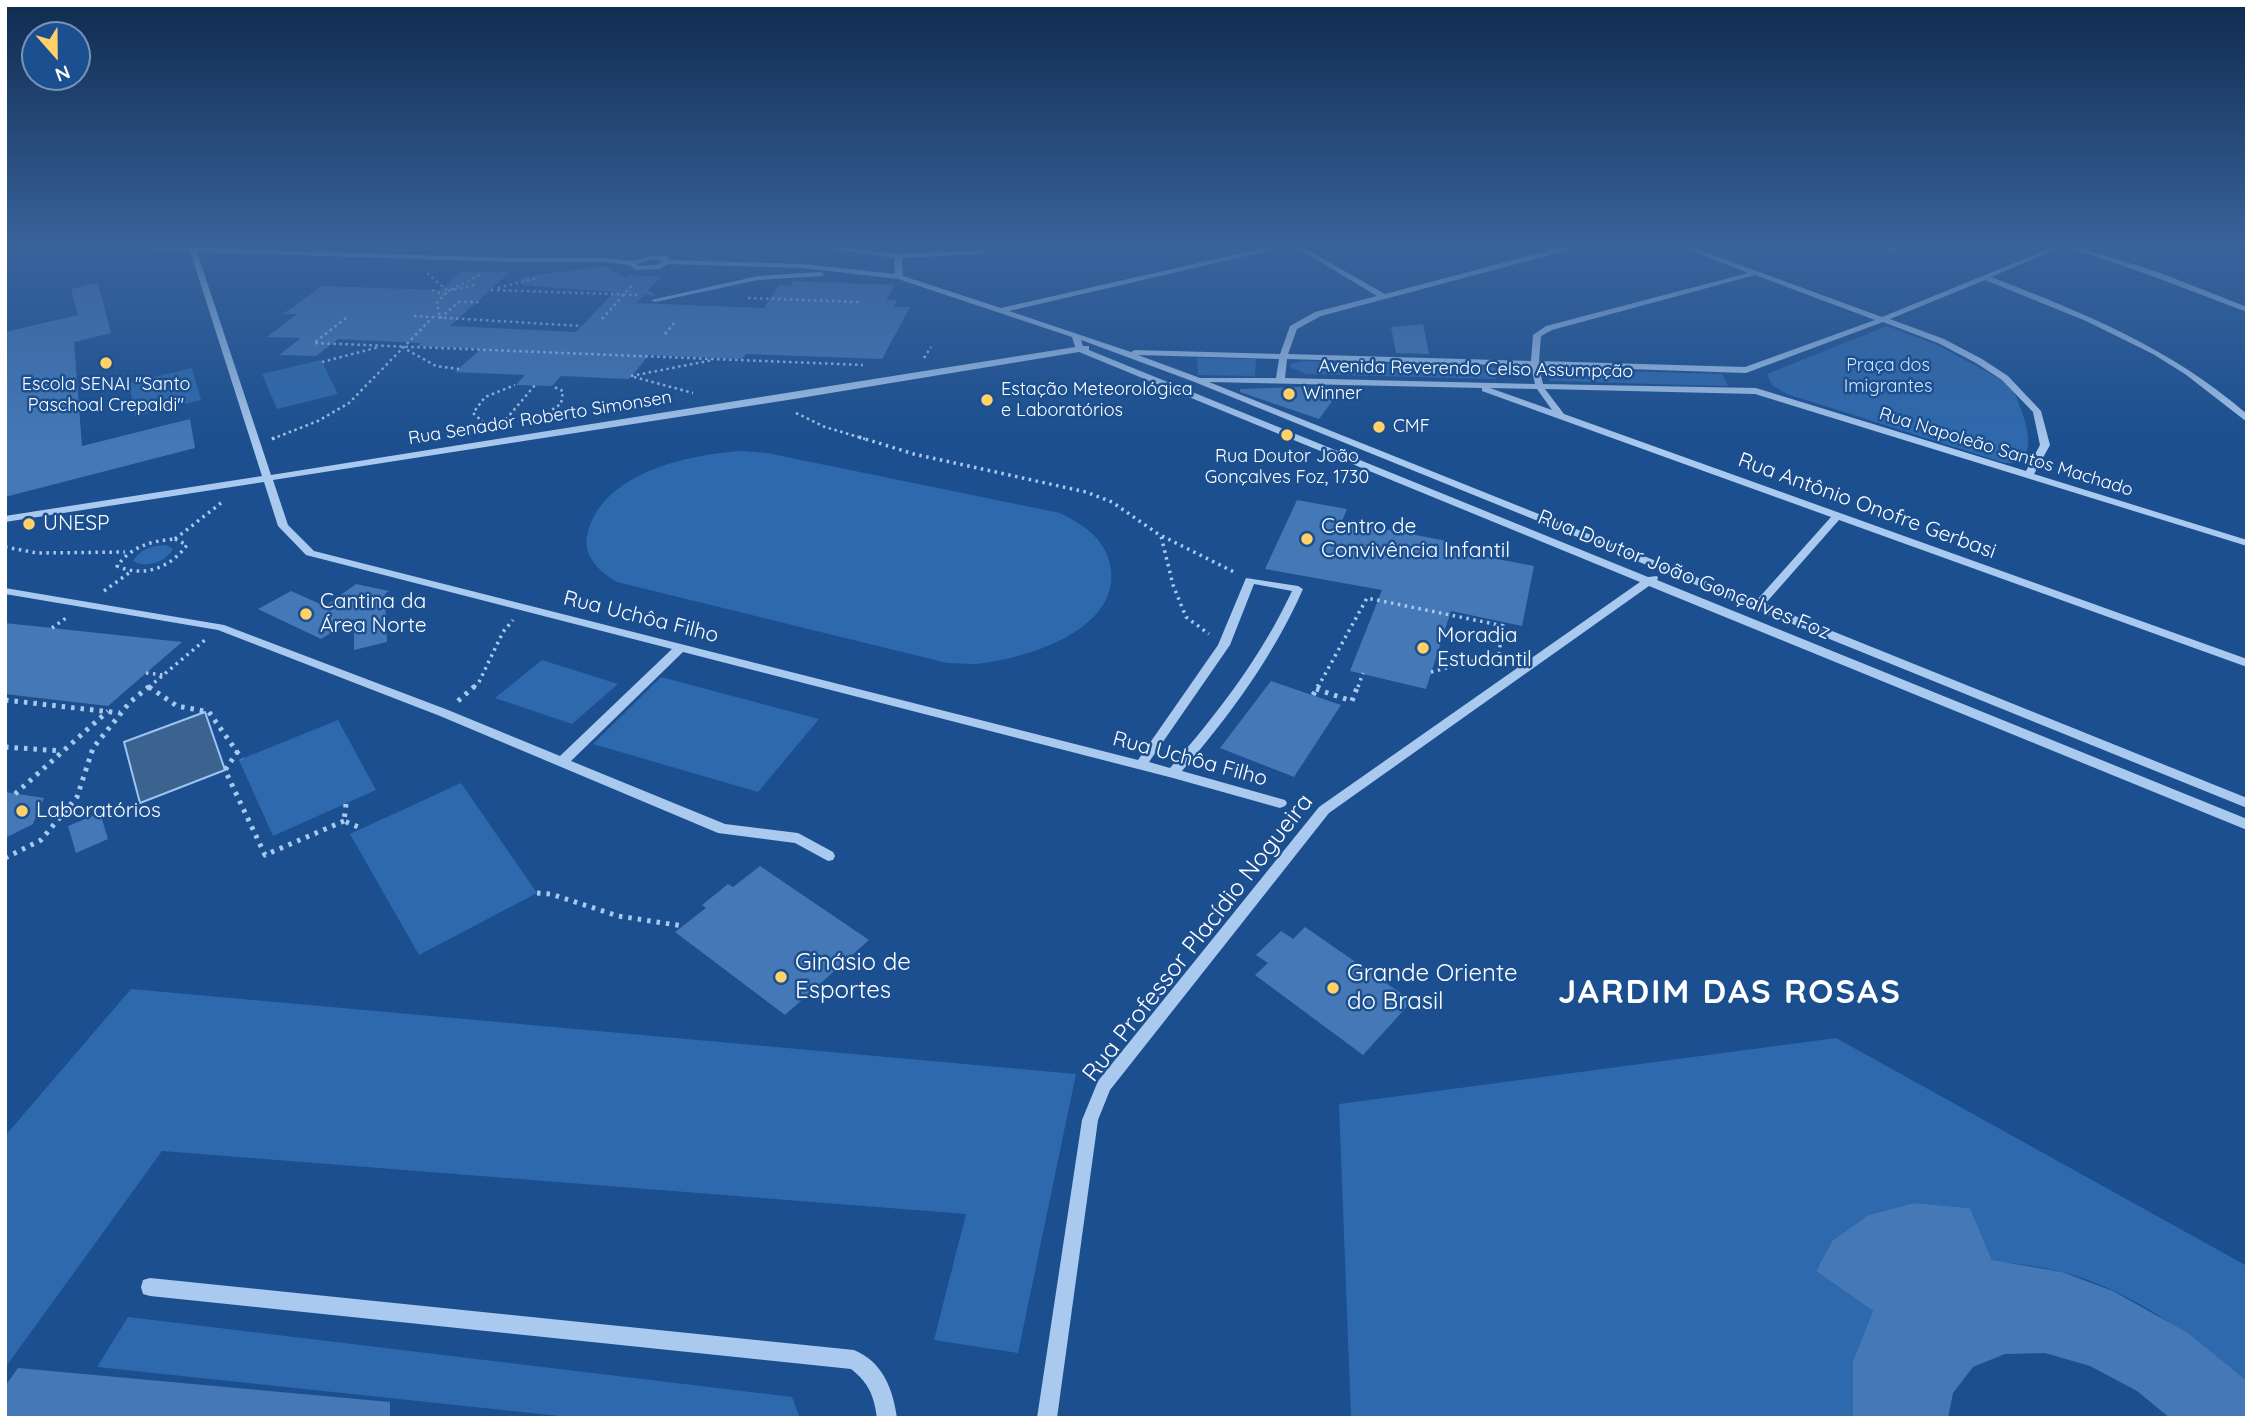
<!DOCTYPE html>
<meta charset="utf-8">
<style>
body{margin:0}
#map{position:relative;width:2252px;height:1423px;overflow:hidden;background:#1b4f8f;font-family:Quicksand,sans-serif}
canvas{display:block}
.frame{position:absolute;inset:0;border:7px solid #fff;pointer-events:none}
.north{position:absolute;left:21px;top:21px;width:70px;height:70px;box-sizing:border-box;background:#1b4f8f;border:2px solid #7695bc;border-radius:50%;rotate:159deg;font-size:19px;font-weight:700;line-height:28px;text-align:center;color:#fff}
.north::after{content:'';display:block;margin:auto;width:24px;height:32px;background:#ffd166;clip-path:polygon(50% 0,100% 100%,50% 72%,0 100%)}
</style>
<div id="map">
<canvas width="2252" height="1423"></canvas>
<div class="frame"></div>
<div class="north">N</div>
</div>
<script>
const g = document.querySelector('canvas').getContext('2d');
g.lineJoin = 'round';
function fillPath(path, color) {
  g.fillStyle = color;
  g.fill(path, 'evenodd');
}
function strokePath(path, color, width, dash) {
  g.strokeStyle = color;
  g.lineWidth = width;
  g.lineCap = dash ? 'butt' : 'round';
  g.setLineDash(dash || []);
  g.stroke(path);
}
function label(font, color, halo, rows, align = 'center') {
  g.font = font + ' Quicksand,sans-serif';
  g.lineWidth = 5;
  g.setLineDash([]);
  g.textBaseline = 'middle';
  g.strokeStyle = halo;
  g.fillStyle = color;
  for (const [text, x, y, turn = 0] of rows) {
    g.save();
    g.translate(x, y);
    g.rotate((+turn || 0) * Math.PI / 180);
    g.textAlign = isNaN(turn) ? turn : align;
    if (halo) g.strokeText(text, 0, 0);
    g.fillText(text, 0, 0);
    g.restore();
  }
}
fillPath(new Path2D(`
 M1887 326 1937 345 2011 385C2020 406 2048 465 2005 463L1787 394 1772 385 1767 374Z
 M1197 358 1256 359 1255 376 1198 375Z
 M321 360 338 394 277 409 262 374Z
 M1302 361 1493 367 1502 373 1495 379 1306 374 1290 367V364Z
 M192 368 201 400 135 416 129 383Z
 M1547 369 1722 374 1728 386 1550 381Z
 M743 451 767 453 1060 513C1086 526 1107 540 1111 570 1118 629 1030 657 984 663 972 665 959 663 947 663L617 582C601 573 583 557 587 536 600 473 688 454 743 451Z
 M166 545 173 549C166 562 146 569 133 561 141 548 152 546 166 545Z
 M542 660 618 684 572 724 495 698Z
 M661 677 819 719 758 792 593 744Z
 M338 720 376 790 273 836 239 760Z
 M461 783 537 893 419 955 350 834Z
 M131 989 1076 1074 1018 1353 934 1340 966 1214 162 1151 5 1368V1136Z
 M1836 1038 2247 1266V1381C2192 1336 2132 1290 2062 1272 2039 1266 2015 1264 1992 1260L1970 1208 1914 1203 1868 1215 1832 1241 1816 1271 1873 1311 1853 1361V1418H1351L1339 1104Z
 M128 1317 792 1397 800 1418H578L97 1367Z`), '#2e69ad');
const water = new Path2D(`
 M205 712 225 770 140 803 124 742Z`);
fillPath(water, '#3c6290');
strokePath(water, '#9cc4f0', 2);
fillPath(new Path2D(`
 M604 266 627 278 630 275 660 277 648 290 658 296 644 295 636 303 764 308 779 285 790 286 794 281 895 285 886 300H897L893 307H910L882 359 746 354 742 359 649 355 629 379 561 376 552 386 516 385 525 375 455 372 481 349 418 346 421 343 338 339 316 356 279 355 301 338 267 337 297 314H283L322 286 439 290 462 271 510 272 450 326 576 332 614 292 522 285 521 277Z
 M98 283 111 333 74 342 82 446 190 419 195 448 5 497V332L78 315 71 289Z
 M1423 324 1429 354 1396 353 1391 327Z
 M1299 387 1342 388 1319 419 1240 392V389Z
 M1297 500 1347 509 1342 521 1447 541 1445 549 1534 566 1522 626 1451 611 1426 689 1350 671 1382 590 1265 569Z
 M356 584 389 591 385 594 387 642 354 650V619L321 639 258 609 291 591 325 606Z
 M5 623 52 628 182 642 108 706 5 694Z
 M1271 681 1341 705 1294 777 1220 748Z
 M5 792 44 798 33 824 5 838Z
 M100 813 108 839 76 853 68 826Z
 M760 866 869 940 785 1015 675 932 706 908 702 905 728 884 733 887Z
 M1305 927 1412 1001 1363 1055 1255 975 1268 963 1256 955 1281 931 1293 939Z
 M1914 1203 1970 1208 1992 1260 2062 1272 2113 1291 2188 1333 2247 1381V1418H2170L2137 1391 2090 1366 2045 1353 2005 1354 1973 1367 1953 1393 1948 1418H1853V1361L1873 1311 1816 1271 1832 1241 1868 1215Z
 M18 1368 390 1402V1418H5V1386Z`), '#4478b7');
strokePath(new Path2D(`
 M427 273 448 291 437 303 440 318
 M474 285 448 291 480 275
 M498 288 537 278
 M432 290 444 295
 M491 290 641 295
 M748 298 859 302
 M414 316 582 326
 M346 318 314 343 863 365
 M440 318 459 302H482
 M602 319 634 283
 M665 334 674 323
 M402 347 436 366 459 369
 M924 358 931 347
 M322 362 379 347
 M631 376 713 360
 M634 377 693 393
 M796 413 825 427 865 439
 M542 416 561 404 563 391 552 386
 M496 424 483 422 473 413 485 397 515 385
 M502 424 535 385
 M272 439 318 421 349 403 433 317`), '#a9c9ee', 2.5, [2.5, 3.5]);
strokePath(new Path2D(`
 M859 437 914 454 1086 492 1112 502 1161 536 1173 585 1186 617 1209 634
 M272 439 276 437
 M1162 536 1236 573
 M175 539 187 545C170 568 144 578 117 566 132 546 151 541 175 539Z
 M175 539 221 503
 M5 547 37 553 125 552
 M104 591 129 573
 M52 628 66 618
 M1431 672 1499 654 1503 622
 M146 673 163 675
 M149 687 205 640
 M474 687 479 682 503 632 513 620
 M1318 687 1367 598 1504 626
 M1358 687 1363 673`), '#a9c9ee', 3.5, [2.5, 4.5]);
strokePath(new Path2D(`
 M149 687 177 706 209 712 242 759
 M1316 689 1352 701 1358 685
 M1313 695 1319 685
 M5 700 120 713
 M458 701 476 685
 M5 747 62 751
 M238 751 225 770 265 855 344 821
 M15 794 108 711
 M346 804 344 821 363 829
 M5 858 41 840 77 797 93 748 130 702 151 685
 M537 893 551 894 618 916 683 926`), '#a9c9ee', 5, [3.5, 6]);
fillPath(new Path2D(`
 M150 248H205L512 258H604L633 261 653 255 667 256 669 260 803 264 895 274 894 258 835 250 831 248H849L898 254 980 250H983V254L902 258 903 276 1001 308 1264 248H1275L1272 250 1009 311 1131 352 1135 350 1280 354 1290 326 1315 312 1377 296 1297 248H1304L1385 294 1559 248H1569V250L1321 316 1297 329 1288 354 1531 361 1533 335 1546 326 1748 273 1685 248H1694L1882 317 2051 248H2059L1991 277C2084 313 2171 348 2247 414V422L2185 374 2153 354 2086 321 1985 280 1890 319 1944 339 1982 359 2008 376 2041 411 2050 445 2034 474 2247 540V546L1755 394 1545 389 1564 414 2247 659V667L1839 520 1765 604 2247 798V808L1192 381 1081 340 1083 346H1089V350L1138 370 1648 577 1657 576 1658 578 1657 580 2247 819V830L1649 586 1329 813 1110 1090 1098 1120 1057 1418H1037L1082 1120 1098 1081 1319 807 1640 582 1079 352 794 399 273 480 288 525 314 551 1138 760 1218 645 1246 578 1298 586 1303 589C1273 657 1230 715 1182 771L1285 800 1287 803 1285 806 1280 808 1173 778 683 652 571 761 725 824 798 833 833 852 835 856 833 860 828 861 795 843 718 833 440 716 218 630 5 594V588L224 625 448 710 560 756 672 649 306 555 278 526 264 482 5 522V516L262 476 190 251 153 250ZM197 252 512 262H604L630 265 635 270 659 269 668 264 803 268 898 279 1072 337 1075 347 271 475ZM653 259 663 261 657 265 638 266 637 264ZM1755 275 1875 320 1745 367 1539 361 1541 336 1552 330ZM1883 322 1938 343 1976 363 2002 380 2033 412 2040 445 2026 471 1756 388 1543 384 1539 368V366L1746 373ZM1138 355 1279 359 1276 378H1200ZM1287 359 1531 366 1535 384 1285 378ZM1209 382 1482 388V391L1831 517 1756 601ZM1490 388 1537 389 1552 410ZM1254 584 1292 591C1261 657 1218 713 1170 768L1149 762 1230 645Z
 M1882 248H1892L1899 251 1895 253Z
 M2071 248H2081L2158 272 2247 307V312L2152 276Z
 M820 272 824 274 823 276 758 280 655 302 651 300 758 276Z
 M150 1278 854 1350C883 1362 893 1389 897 1418H877C874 1396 869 1383 851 1369L150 1296 143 1294 141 1287 143 1280Z`), '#a9c9ee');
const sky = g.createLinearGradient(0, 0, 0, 447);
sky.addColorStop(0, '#0f2b4f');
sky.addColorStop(0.55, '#39639b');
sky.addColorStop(1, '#39639b00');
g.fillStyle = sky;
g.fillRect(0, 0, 2252, 447);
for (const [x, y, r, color] of [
 [106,363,7,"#ffd166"],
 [1289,394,7,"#ffd166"],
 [987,400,7,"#ffd166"],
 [1379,427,7,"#ffd166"],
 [1287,435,7,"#ffd166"],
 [29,524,7,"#ffd166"],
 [1307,539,7,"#ffd166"],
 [306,614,7,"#ffd166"],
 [1423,648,7,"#ffd166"],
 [22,811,7,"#ffd166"],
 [781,977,7,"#ffd166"],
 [1333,988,7,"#ffd166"]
]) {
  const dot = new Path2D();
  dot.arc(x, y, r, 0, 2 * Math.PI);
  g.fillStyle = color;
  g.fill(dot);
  strokePath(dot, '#1b4f8f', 2.5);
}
label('18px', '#cfe3fa', '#1b4f8f', [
 ["Praça dos",1888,366],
 ["Imigrantes",1888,387]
]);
label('18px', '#fff', '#1b4f8f', [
 ["Avenida Reverendo Celso Assumpção",1476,369,1],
 ["Rua Senador Roberto Simonsen",540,418,-9],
 ["Rua Napoleão Santos Machado",2006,452,17]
]);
label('18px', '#fff', '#1b4f8f', [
 ["Escola SENAI \"Santo",106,385,"center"],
 ["Paschoal Crepaldi\"",106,406,"center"],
 ["Estação Meteorológica",1001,390],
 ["e Laboratórios",1001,411],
 ["Winner",1303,394],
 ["CMF",1393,427],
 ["Rua Doutor João",1287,457,"center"],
 ["Gonçalves Foz, 1730",1287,478,"center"]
], 'left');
label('21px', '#fff', '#1b4f8f', [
 ["Rua Antônio Onofre Gerbasi",1867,506,20],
 ["Rua Doutor João Gonçalves Foz",1684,575,22],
 ["Rua Uchôa Filho",641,617,14],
 ["Rua Uchôa Filho",1190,759,15]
]);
label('21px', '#fff', '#1b4f8f', [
 ["UNESP",43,524],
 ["Centro de",1321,527],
 ["Convivência Infantil",1321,551],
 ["Cantina da",320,602],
 ["Área Norte",320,626],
 ["Moradia",1437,636],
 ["Estudantil",1437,660],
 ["Laboratórios",36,811]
], 'left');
label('24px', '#fff', '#1b4f8f', [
 ["Rua Professor Placídio Nogueira",1198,938,-52]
]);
label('24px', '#fff', '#1b4f8f', [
 ["Ginásio de",795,963],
 ["Esportes",795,991],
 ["Grande Oriente",1347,974],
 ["do Brasil",1347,1002]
], 'left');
g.letterSpacing = '2px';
label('bold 33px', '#fff', '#1b4f8f', [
 ["JARDIM DAS ROSAS",1730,993]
]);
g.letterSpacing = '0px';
</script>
